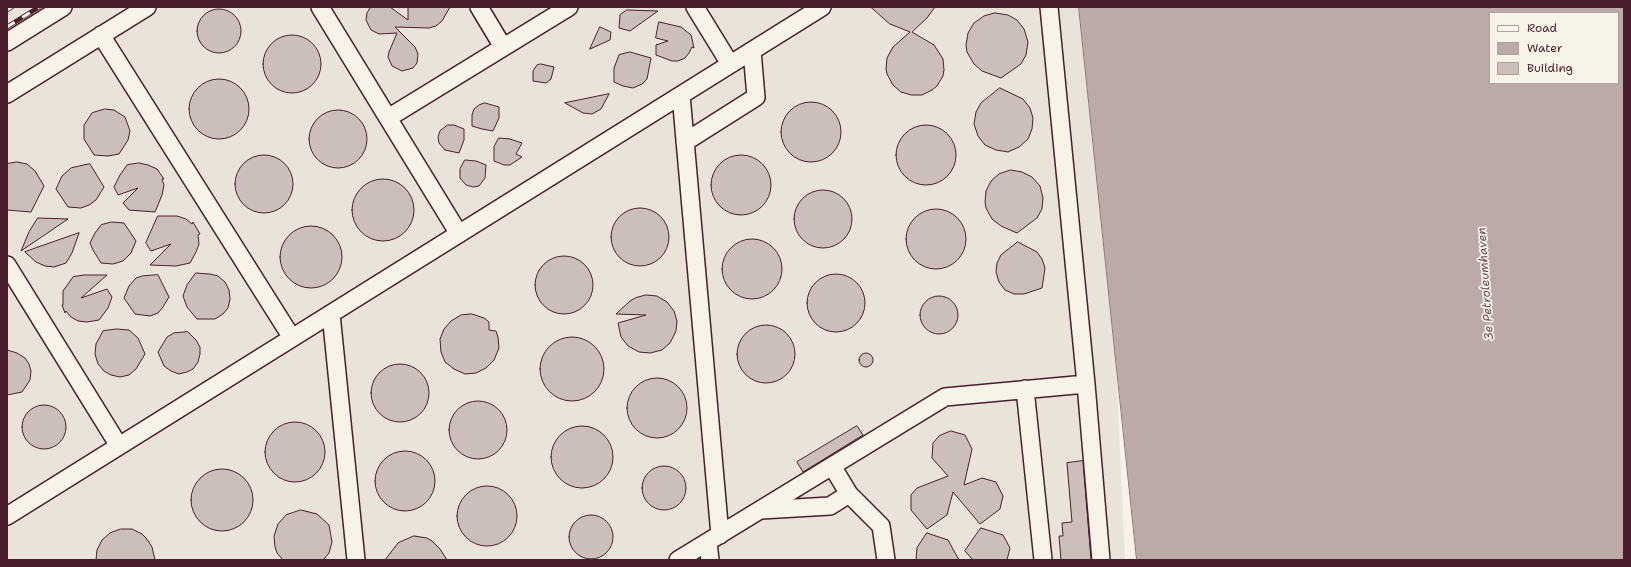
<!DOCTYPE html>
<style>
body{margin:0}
#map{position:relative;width:1631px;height:567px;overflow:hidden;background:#f7f3e8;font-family:"Shantell Sans",sans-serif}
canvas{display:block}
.frame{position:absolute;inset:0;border:8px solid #4a1f2b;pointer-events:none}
.legend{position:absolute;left:1489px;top:12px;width:130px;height:72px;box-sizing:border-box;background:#f7f3e8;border:1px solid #b29e9c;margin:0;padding:5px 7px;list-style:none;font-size:12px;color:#4a1f2b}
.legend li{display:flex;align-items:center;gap:8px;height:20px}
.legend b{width:20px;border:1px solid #b29e9c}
</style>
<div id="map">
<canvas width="1631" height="567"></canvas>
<div class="frame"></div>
<ul class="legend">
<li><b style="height:5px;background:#f7f3e8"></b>Road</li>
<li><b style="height:11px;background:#bcaaa7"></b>Water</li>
<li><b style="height:11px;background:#ccbfb9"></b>Building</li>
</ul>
</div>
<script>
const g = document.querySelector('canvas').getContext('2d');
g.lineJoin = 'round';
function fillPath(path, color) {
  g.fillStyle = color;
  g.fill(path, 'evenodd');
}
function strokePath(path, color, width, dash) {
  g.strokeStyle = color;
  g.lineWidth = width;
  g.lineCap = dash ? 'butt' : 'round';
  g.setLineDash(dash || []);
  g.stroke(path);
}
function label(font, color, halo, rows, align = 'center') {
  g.font = font + ' "Shantell Sans",sans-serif';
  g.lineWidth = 3.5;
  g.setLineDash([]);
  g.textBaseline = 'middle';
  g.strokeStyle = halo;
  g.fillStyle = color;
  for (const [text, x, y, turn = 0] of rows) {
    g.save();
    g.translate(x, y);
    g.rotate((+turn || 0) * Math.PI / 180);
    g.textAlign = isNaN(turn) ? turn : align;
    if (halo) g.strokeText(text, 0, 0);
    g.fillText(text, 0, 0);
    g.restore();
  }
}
fillPath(new Path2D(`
 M7 7H1079L1115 340 1125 560H7Z`), '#eae3da');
const water = new Path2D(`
 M1079 7H1624V560H1137ZM1490 13H1618V83H1490Z`);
fillPath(water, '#bcaaa7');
strokePath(water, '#8e7275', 1);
const building = new Path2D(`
 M371 7H390L408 20V7H450L442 21 436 26 429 28 395 27 415 47 418 54 417 63 413 68 402 71 392 66 388 57 389 52 397 33 379 34 371 30 366 20 367 13Z
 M871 7H935L927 18 912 32 934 45 943 59 944 70 943 76 937 86 932 90 922 95H911L901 92 893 85 887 74 886 69 887 58 893 47 910 32 890 24Z
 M197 31a22 22 0 1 1 44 0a22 22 0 1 1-44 0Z
 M627 10H628L658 11 630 31 619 28 620 15Z
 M995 13 1008 15 1017 20 1024 29 1028 42 1026 55 1021 64 1001 78 982 71 974 64 967 52 966 45 968 33 974 23 984 16Z
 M659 22 681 27 691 35 694 48 692 47 689 53 685 58 678 61H672L656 55V45L668 41 656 38Z
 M600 27 611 32 610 40 590 49Z
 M263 64a29 29 0 1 1 58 0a29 29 0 1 1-58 0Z
 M630 52 651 58 647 79 642 84 633 88 623 86 614 82V68L619 55Z
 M541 64 554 67 551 79 546 83 533 81V71L537 65Z
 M189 109a30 30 0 1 1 60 0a30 30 0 1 1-60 0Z
 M1000 88 1023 99 1030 108 1033 118 1032 129 1028 139 1019 147 1008 152 996 150 985 145 978 136 974 124 976 112 981 103Z
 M609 94 601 109 592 114 583 113 565 103Z
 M781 132a30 30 0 1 1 60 0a30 30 0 1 1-60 0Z
 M485 103 499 107V118L493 131 482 129 472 126V115L474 109 479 105Z
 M105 109 114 110 125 117 130 131 128 140 119 154 108 156 94 155 84 139V125L92 113Z
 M309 139a29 29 0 1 1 58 0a29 29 0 1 1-58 0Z
 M448 125H454L464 129V140L459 153 445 150 439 143 438 137 440 131Z
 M896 155a30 30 0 1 1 60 0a30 30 0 1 1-60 0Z
 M499 138 510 139 522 143 516 154 522 157 510 165H504L494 161V147Z
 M235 184a29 29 0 1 1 58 0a29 29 0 1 1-58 0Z
 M711 185a30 30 0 1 1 60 0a30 30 0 1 1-60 0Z
 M465 160 476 161 486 165 485 178 479 186 473 187 466 185 460 178V169Z
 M17 162 27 164 35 171 44 186 31 212 7 210V164Z
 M139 163 148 165 157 169 164 179H162L164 185 162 195 155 212 129 210 123 203 138 188 118 195 114 187 120 175 127 165Z
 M90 164 104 187 96 200 89 205 81 208 68 207 56 189 62 176 71 168Z
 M1011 170 1022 172 1032 177 1040 186 1043 198 1042 209 1037 218 1017 233 1001 226 992 219 986 208 985 202 986 191 991 181 999 174Z
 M352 210a31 31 0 1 1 62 0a31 31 0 1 1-62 0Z
 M794 219a29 29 0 1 1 58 0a29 29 0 1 1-58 0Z
 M611 237a29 29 0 1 1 58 0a29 29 0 1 1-58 0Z
 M906 239a30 30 0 1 1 60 0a30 30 0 1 1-60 0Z
 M158 216H177L186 219 192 224 193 222 200 234 198 235 199 244 196 252 190 263 176 266 150 265 171 244 151 251 146 243Z
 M38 218 68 219 21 251 29 232Z
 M112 222 124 223 136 241 131 253 123 261 113 264 101 263 93 250 90 243 95 233 101 225Z
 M280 257a31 31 0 1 1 62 0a31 31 0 1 1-62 0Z
 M79 233 72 253 66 263 54 267 45 266 36 262 25 252Z
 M722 269a30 30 0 1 1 60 0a30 30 0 1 1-60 0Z
 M1018 242 1037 252 1042 259 1045 268 1042 288 1024 294H1014L1005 290 999 282 996 272 997 263 1001 255Z
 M535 285a29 29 0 1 1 58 0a29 29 0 1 1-58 0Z
 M196 273 210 274 218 276 225 282 229 290 230 299 228 308 223 314 215 319H197L187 307 183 296 187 285Z
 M807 303a29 29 0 1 1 58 0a29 29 0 1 1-58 0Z
 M84 275H107L81 298 107 289 112 297 108 308 99 320 87 322 78 321 71 317 66 311 65 313 62 305H63V291L73 277Z
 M158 275 169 297 163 307 158 313 150 316 135 314 124 298 129 286 136 278 142 276Z
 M646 295 657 296 667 302 674 311 677 321 676 331 670 343 662 350 650 353 639 352 628 346 621 337 618 323 646 315 616 314 630 301 635 298Z
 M920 315a19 19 0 1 1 38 0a19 19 0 1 1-38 0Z
 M472 314 484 318 489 322V330L496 331 498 337 499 348 494 360 486 368 476 373 465 374 454 369 445 362 441 352 440 339 444 329 451 321 461 315Z
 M737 354a29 29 0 1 1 58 0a29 29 0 1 1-58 0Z
 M117 329 129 330 138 338 145 354 136 369 129 375 120 377 111 375 104 371 98 364 95 354 96 344 103 331Z
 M188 332 196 340 200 347V354L198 362 193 369 187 372 179 374 171 371 164 366 158 352 167 337 174 333Z
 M540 369a32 32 0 1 1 64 0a32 32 0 1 1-64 0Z
 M7 350 17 353 25 358 29 364 31 371 30 380 22 392 7 395Z
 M859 360a7 7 0 1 1 14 0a7 7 0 1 1-14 0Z
 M371 393a29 29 0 1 1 58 0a29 29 0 1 1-58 0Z
 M627 408a30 30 0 1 1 60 0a30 30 0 1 1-60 0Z
 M449 430a29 29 0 1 1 58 0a29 29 0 1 1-58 0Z
 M22 427a22 22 0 1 1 44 0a22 22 0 1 1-44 0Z
 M265 452a30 30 0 1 1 60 0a30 30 0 1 1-60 0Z
 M857 426 863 435 803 472 797 462Z
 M551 457a31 31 0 1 1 62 0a31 31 0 1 1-62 0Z
 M951 431 965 435 972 449 964 485 982 478 996 482 1003 496 1000 509 980 524 953 492 947 515 927 529 911 510V495L917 488 948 476 932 458 933 443 939 436Z
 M375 481a30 30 0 1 1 60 0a30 30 0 1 1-60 0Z
 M1083 461 1091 560H1061L1059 536H1063L1062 523 1072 522 1067 463Z
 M642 488a22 22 0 1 1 44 0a22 22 0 1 1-44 0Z
 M191 500a31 31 0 1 1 62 0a31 31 0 1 1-62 0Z
 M457 516a30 30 0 1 1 60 0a30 30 0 1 1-60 0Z
 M301 510 317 514 329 525 332 542 329 553 323 560H283L277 553 275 547 274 536 278 524 286 515Z
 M569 537a22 22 0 1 1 44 0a22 22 0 1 1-44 0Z
 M981 528 1003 535 1010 548 1007 560H973L965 551Z
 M121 529H132L142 534 146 538 152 547 155 560H96L97 550 102 540 110 533Z
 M927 533 948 540 959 560H916L917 548Z
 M414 536 427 538 432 541 440 549 447 560H385L398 543Z`);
fillPath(building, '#ccbfb9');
strokePath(building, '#4a1f2b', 1);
const minor = new Path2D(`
 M320 7 459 234
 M479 7 503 47
 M695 7 730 64
 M1049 7 1086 384 1101 560
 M101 35 292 338
 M7 42 63 7
 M7 94 147 7
 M681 95 720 535
 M388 118 569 7
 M685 142 756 97 752 51
 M7 265 119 446
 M331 314 356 560
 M1025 389 1043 560
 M832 466 849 494 881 526 886 560
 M761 510 830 506 849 494
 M7 516 822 7
 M708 542 710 560
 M678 560 945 397 1086 384`);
strokePath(minor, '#4a1f2b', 20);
strokePath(minor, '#f7f3e8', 17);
const rail = new Path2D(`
 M7 10 12 7
 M7 27 39 7`);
strokePath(rail, '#4a1f2b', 4.5);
strokePath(rail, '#f7f3e8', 3, [9]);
label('italic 12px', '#6c4950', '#f7f3e8', [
 ["3e Petroleumhaven",1486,284,-94]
]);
</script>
